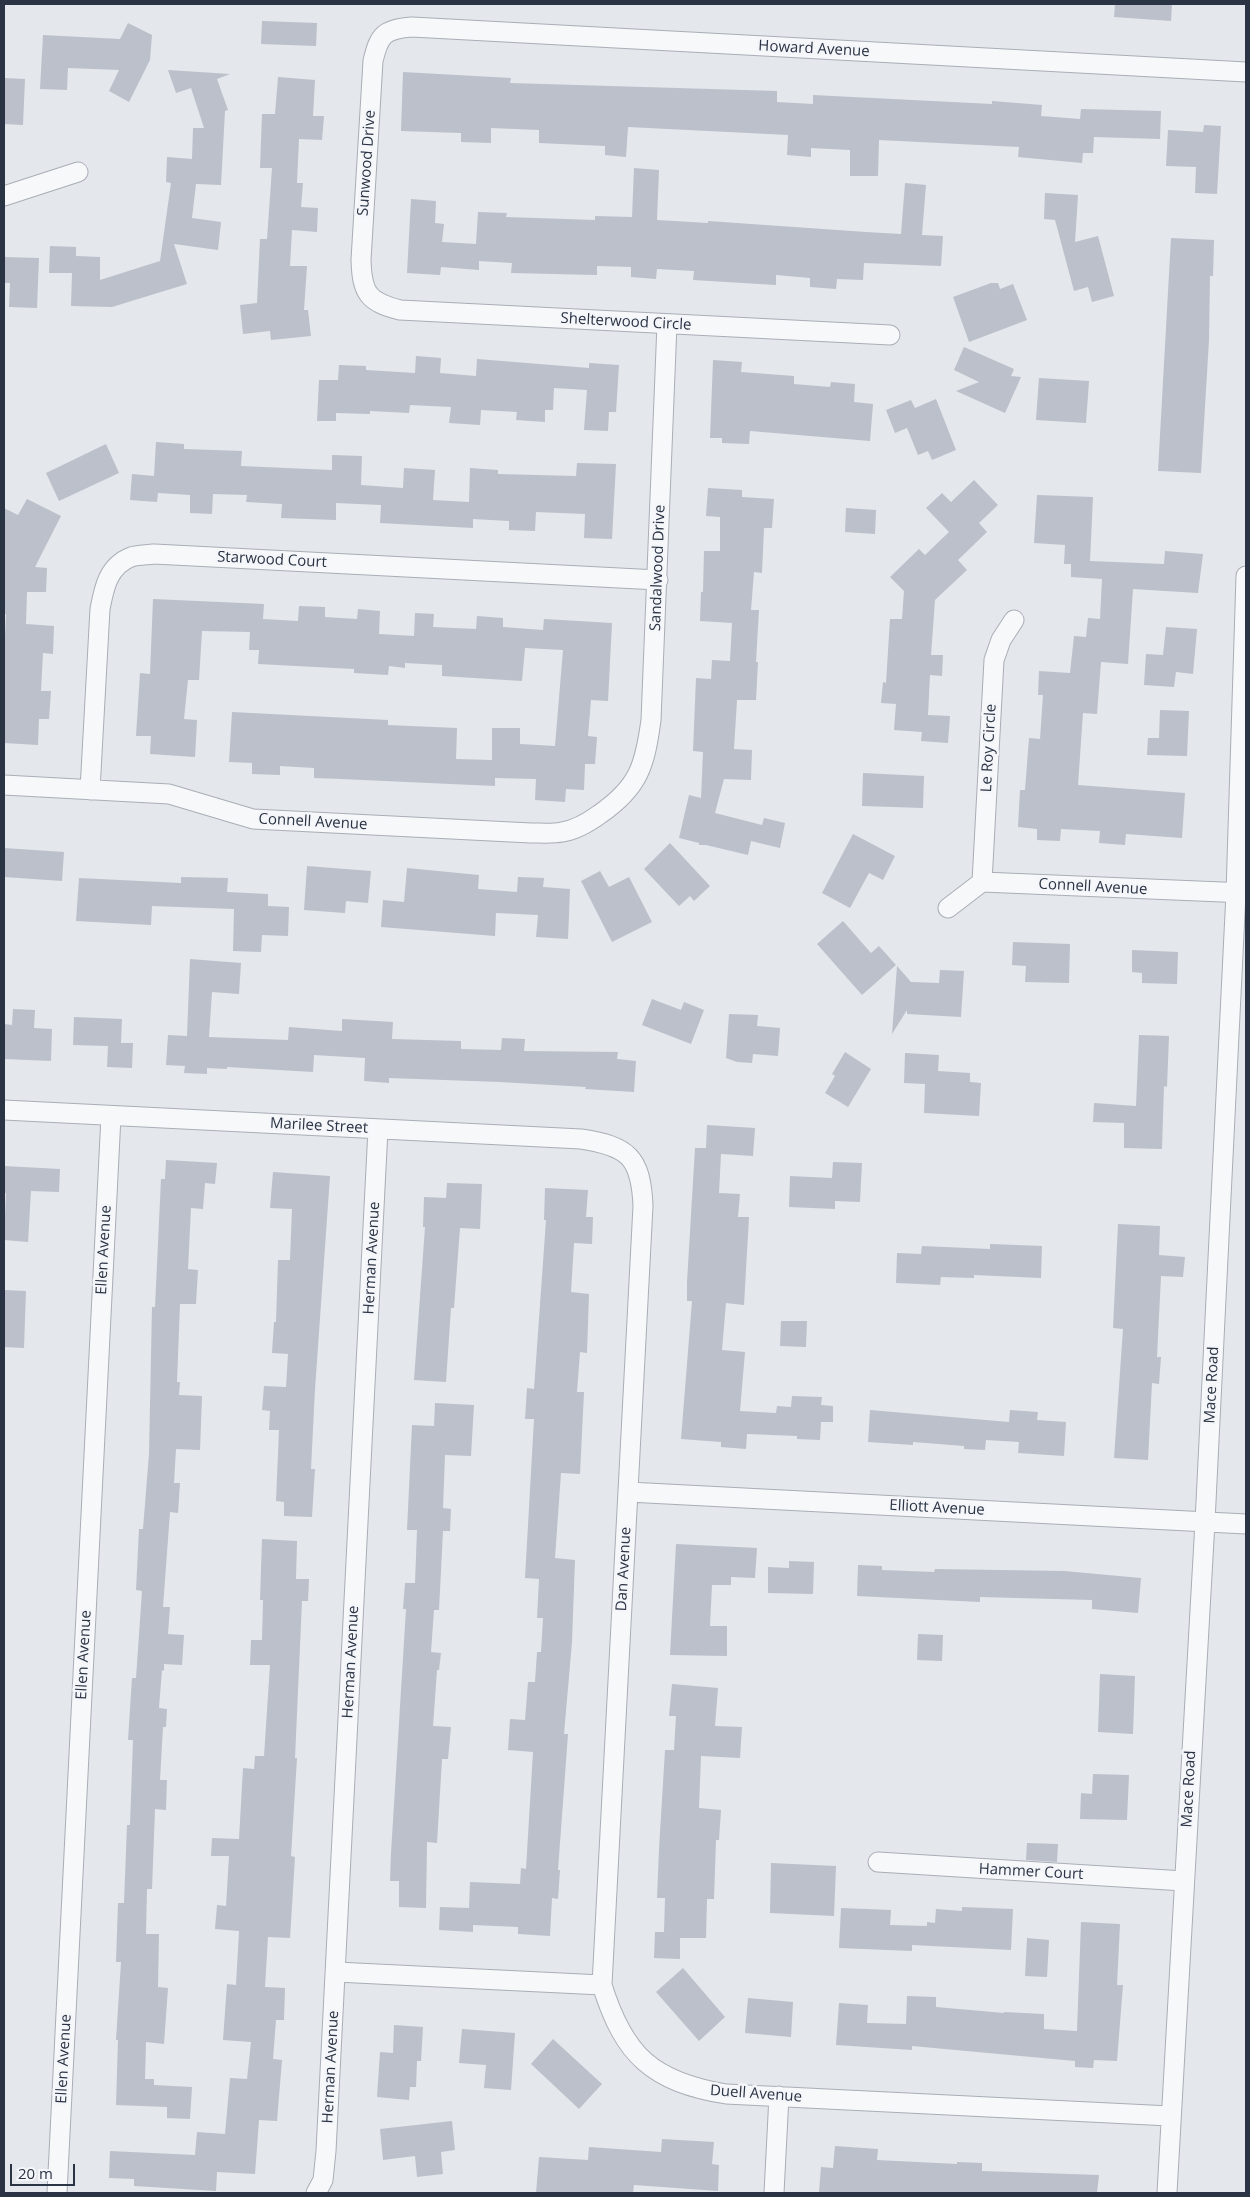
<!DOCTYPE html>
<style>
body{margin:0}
#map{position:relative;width:1250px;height:2197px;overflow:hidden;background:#e4e7ec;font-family:"Open Sans",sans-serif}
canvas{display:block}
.frame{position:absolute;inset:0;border:5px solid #2b3445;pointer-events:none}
.scale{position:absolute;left:10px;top:2164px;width:65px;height:22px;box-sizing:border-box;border:2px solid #2b3445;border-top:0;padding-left:6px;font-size:15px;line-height:18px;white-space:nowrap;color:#2b3445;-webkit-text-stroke:4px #f4f6f9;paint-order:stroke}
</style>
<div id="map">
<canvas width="1250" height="2197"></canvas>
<div class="frame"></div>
<div class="scale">20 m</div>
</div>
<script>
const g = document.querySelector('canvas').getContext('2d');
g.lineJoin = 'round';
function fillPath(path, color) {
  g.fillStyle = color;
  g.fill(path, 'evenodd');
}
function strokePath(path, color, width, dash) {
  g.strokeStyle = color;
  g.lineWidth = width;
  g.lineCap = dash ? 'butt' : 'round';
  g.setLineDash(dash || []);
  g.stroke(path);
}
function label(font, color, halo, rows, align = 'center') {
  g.font = font + ' "Open Sans",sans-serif';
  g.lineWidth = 5;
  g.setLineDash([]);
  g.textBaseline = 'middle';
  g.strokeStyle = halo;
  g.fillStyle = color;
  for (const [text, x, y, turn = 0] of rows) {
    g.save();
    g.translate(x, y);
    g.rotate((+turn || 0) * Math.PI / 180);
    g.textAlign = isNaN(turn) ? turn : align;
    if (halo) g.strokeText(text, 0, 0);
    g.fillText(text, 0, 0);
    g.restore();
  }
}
fillPath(new Path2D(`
 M1115 4H1172L1171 21 1114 17Z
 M262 21 317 23 316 46 261 44Z
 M128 23 152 35 150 60 129 102 109 91 119 70 68 68 67 90 40 89 43 35 120 39Z
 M168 70 230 74 217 79 228 110 225 111 221 185 196 184 192 218 221 222 218 250 174 244 187 284 112 307 71 306 72 273H49L50 246 76 247V256L100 257V280L160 261 171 183 166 182 167 157 192 159 193 128H204L191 88 176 93Z
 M403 72 511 78 510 83 777 91V102L813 104V95L992 104V101L1042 105 1041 116 1080 119 1081 109 1161 111 1160 139 1094 137 1093 153H1083L1082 163 1018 157 1019 147 879 140 878 176H850V150L811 148V157L787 155 788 135 628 127 626 157 605 155V146L539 143V130L491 128V143L461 142V133L401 131Z
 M278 77 315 80 313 116H324L322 140 299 139 297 183H303L301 207 318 208 317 232 292 230 290 266H307L304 310H308L311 336 271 340 270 331 243 334 240 305 257 303 260 239H267L272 168H260L262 114H275Z
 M4 78 25 79 23 125 4 124Z
 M1204 125 1221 126 1217 194 1195 193 1196 167 1166 166 1168 130 1203 132Z
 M634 168 659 170 657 220 708 223V221L866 232 901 234 905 183 926 185 922 235 943 236 941 266 864 263 863 280 837 279 836 289 810 287V278L776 275V285L693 280 694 271 657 269 656 279 631 277V267L597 266V275L511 273 512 263 479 261V270L441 267 440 275 407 273 411 199 436 201 435 223 444 224 442 242 476 244 478 212 507 213 506 217 595 220V216L632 217Z
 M1045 193 1078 195 1075 242 1098 236 1114 296 1092 302 1088 287 1074 291 1055 220 1044 219Z
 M1171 238 1214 240 1213 276H1210L1209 340 1201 473 1158 471Z
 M4 257 39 258 37 308 9 307 10 283H4Z
 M991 283H998L1000 289 1013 284 1027 320 969 342 953 297Z
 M964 347 1014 369 1011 376 1021 377 1005 413 956 391 979 382 954 370Z
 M416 356 441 358 440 373 476 376 477 359 589 368V363L619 365 616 412H609L608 431 584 430 587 390 554 388 553 410H545V422L516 420 517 412 481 410 480 425 449 423 451 407 410 405 409 413 370 411V414L336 413V421H317L319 380H338L339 365 366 366V370L415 373Z
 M713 360 742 362 741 372 794 376V384L830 387 831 382 855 384 854 402 873 404 870 441 750 431 749 444 722 443V438H710Z
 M1039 378 1089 381 1086 423 1036 420Z
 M936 399 956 450 932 460 928 451 918 455 907 428 895 433 886 410 911 400 915 408Z
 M156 442 184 444V449L242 451 241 466 332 470V455L362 456 361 485 403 488 404 468 435 470 433 500 469 502 470 468 498 470V474L576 476 577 463 616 464 612 539 584 538 585 514 536 512 535 531 509 530V521L473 519V528L380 523 381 505 336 503V520L281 518 282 504 246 502 247 495 213 494 212 514 190 513V495L158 493 157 502 130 500 132 474 154 476Z
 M106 444 119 473 59 501 46 473Z
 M974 480 998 505 979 523 987 532 958 560 967 570 935 600 931 655H943L942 676 930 675 928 715 950 716 948 743 921 741 922 732 894 730 896 704 881 703 883 682 886 683 890 619H902L904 591 890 577 919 549 925 555 949 532 926 508 942 493 951 502Z
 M708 488 742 490V497L774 499 772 528H764L762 573 754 572 751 610H759L756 662H758L756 700H737L734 749 752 750 751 780 724 779 715 813 762 825 764 818 785 823 780 848 751 841 748 855 706 845H699V843L679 838 689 795 701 798 703 752 693 751 696 678 711 679 712 660 730 661 732 623 700 621 701 592H703L704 551H720V517L706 516Z
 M1037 495 1093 497 1090 561 1164 564 1165 551 1203 554 1198 593 1133 589 1128 664 1101 662 1097 714 1083 713 1078 785 1185 793 1182 838 1126 834 1125 845 1099 843 1100 831 1061 829 1060 841 1037 840V829L1018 827 1020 790H1025L1029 738 1040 739 1043 695H1038L1039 671 1070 673 1074 636 1086 637 1088 618 1100 619 1102 579 1071 577V564H1064L1065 545 1034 543Z
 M27 499 61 516 35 567 47 568 46 592H27L26 624 54 626 53 654 43 653 41 691H51L49 719H39L38 745 4 743V658L6 614H4V508L18 515Z
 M846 508 876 510 875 534 845 532Z
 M153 599 264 604 263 619 298 621 299 606 325 607V617L357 619 358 609 380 611 379 634 414 636 415 613 434 614 433 627 476 629 477 616 503 618V627L543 630 544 619 612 623 608 701 591 700 588 736 597 737 595 764H585L584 790 566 789 565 802 535 800 536 779 495 778V786L341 779 314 778V768L280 766V775L252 774V763L229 762 232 712 388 720V725L457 728 456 759 492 760V728H520V744L555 746 563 650 525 648 522 681 442 676V665L405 663V668L389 666 388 675 354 673V669L258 664 259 650H249L250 632 202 631 199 680H188L184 719 197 720 195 757 150 754 151 736H136L140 673 150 674Z
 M1166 627 1197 629 1193 674 1176 672 1174 687 1144 685 1146 654 1163 655Z
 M1160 710 1189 711 1187 756 1147 755 1148 738H1159Z
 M863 773 924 776 923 808 862 806Z
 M853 834 895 856 883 880 869 873 850 908 822 893Z
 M670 843 710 886 694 901 690 896 679 906 644 869Z
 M4 848 64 852 62 881 4 877Z
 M307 866 371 871 368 903 346 901 345 913 304 910Z
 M407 868 479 875 478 889 517 892 518 877 544 878 543 887 570 889 568 939 536 937 538 915 496 913 495 936 381 927 383 900 404 902Z
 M600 871 609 887 629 877 652 922 612 942 581 881Z
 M181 877 228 878 227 892 268 894V906L289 907 288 936 262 935 261 952 233 951 234 909 152 906 151 925 76 921 79 878 181 883Z
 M843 921 871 953 879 946 896 965 862 995 817 944Z
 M1013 942 1070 944 1069 983 1025 982 1026 966 1012 965Z
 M1132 950 1178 952 1177 984 1142 983V973L1132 972Z
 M190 959 241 963 239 994 212 992 209 1037 288 1040 289 1027 342 1031V1019L393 1022 392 1039 461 1041V1049L501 1050 502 1038 525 1039 524 1051 618 1052 617 1059 636 1061 634 1092 585 1089 586 1087 500 1082 389 1078V1083L364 1081 365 1058 314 1055 313 1072 227 1067V1069L207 1068V1074L184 1073 185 1066 166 1065 168 1035 187 1036Z
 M897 966 911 982 939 983 940 970 964 971 961 1017 907 1014V1010L892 1034Z
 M652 999 681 1010 684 1002 704 1010 691 1044 642 1025Z
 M13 1009 35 1010 34 1028 52 1029 51 1061 4 1059V1024L12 1025Z
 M729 1014 758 1015 757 1026 780 1028 778 1056 753 1054 752 1063 737 1062 726 1058Z
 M74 1017 122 1019 121 1043H133L132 1068 107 1067 108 1046 73 1045Z
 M1139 1035 1169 1036 1167 1087 1164 1086 1162 1149 1124 1148V1123L1093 1122 1094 1103 1136 1106Z
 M845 1052 871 1069 848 1107 825 1093 835 1076 832 1074Z
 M905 1053 939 1055 938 1071 970 1073V1082L981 1083 979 1116 924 1113 925 1084 904 1083Z
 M707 1125 755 1128 753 1156 721 1154 719 1193 740 1194 738 1217H749L744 1305 726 1303 722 1350 745 1352 740 1411 776 1413 777 1406 791 1407 792 1396 822 1397 821 1405 833 1406V1422H821L820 1440 797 1439V1436L747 1434 746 1449 721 1447V1442L681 1439 692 1301H687V1282L695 1148H706Z
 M166 1160 217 1163 215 1184 205 1183 203 1209 191 1208 188 1269 198 1270 196 1304H180L177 1382H180L179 1395 202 1396 200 1450 176 1449 174 1483H180L178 1513 170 1512 163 1607H170L168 1634 184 1635 182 1665 164 1664V1671L162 1670 159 1708 167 1709 166 1727H163L160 1780H167L166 1810 155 1809 152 1889H147L146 1934H159L158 1987 168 1988 164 2044 146 2042 145 2079H154V2085L192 2087 190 2119 167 2118V2107L116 2105 118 2040H116L121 1962H116L118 1903H124L127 1825H130L133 1740H128L132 1678H136L142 1591 136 1590 139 1529H143L149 1454 152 1307H155L161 1179H165Z
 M833 1162 862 1163 860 1202 835 1201V1209L789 1207 790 1176 832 1178Z
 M4 1166 60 1169 59 1192 31 1191 28 1242 4 1240 6 1193H4Z
 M273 1172 330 1176 315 1389 311 1469H315L312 1517 284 1516V1502L276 1501 279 1430H269L270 1411 262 1410 264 1386 286 1387 288 1354 272 1353 274 1322H276L278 1260H290L292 1209 270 1208Z
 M447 1183 482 1184 480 1229 460 1228 454 1308H451L446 1382 414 1380 425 1227H423L424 1197 446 1198Z
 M545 1188 588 1190 586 1217H593L592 1244 574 1243 571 1292 589 1294 587 1353 580 1352 577 1392H584L580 1474 561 1473 555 1558 575 1560 572 1642 564 1734H568L558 1870H560L558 1899 552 1898 550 1936 518 1934V1927L473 1925V1932L439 1930 440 1907 469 1908 470 1882 520 1884 521 1868 526 1869 533 1752 508 1750 510 1719 525 1720 528 1682H535L537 1652H541L543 1618H537L539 1579 525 1578 534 1419H525L527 1388 534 1389 546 1220H544Z
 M1118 1224 1160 1226 1159 1255 1185 1257 1183 1277 1161 1276 1157 1357H1161L1159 1384 1152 1383 1148 1460 1114 1458 1123 1329 1113 1328Z
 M990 1244 1042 1246 1041 1278 974 1275V1278L941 1277 940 1285 896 1283 897 1253 921 1254 922 1246 990 1249Z
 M4 1290 26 1291 24 1348 4 1347Z
 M781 1321H807L806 1347 780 1346Z
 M435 1403 474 1405 471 1456 445 1455 443 1508 451 1509 450 1531H443L439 1610H434L431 1652 441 1653 439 1670H437L433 1726 451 1727 448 1759H442L437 1843 427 1842 426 1908 399 1907V1881H390L391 1853 406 1609H403L405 1583H415L417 1530H407L412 1425 434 1426Z
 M870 1410 1009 1422 1010 1410 1038 1412 1037 1420 1066 1422 1064 1456 1018 1453 1019 1442 986 1440 985 1450 964 1449V1446L913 1442V1445L868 1442Z
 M262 1539 297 1541 296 1579H309L308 1601H302L295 1758H297L291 1856 295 1857 290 1938 268 1937 265 1987 285 1988 284 2020H276L273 2059 282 2060 277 2121 259 2120 255 2174 217 2172 216 2191 134 2186V2179L109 2178 110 2151 195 2155 197 2132 225 2134 230 2078 247 2079 251 2042 223 2040 227 1984 236 1985 239 1931 215 1929 217 1905 226 1906 229 1856H211L212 1838 239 1839 243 1768 254 1769 255 1756H264L270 1665H250L251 1640H262L263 1600H260Z
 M676 1544 757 1548 755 1578 731 1577V1585H712L710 1626H727V1656L670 1655Z
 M789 1561 814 1562 813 1594 768 1593V1567L789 1568Z
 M858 1565 882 1566V1570L934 1572 935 1569 1064 1571 1141 1578 1138 1613 1092 1609V1600L980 1597V1602L857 1596Z
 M918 1634 943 1635 942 1661 917 1660Z
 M1100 1674 1135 1676 1133 1734 1098 1732Z
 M672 1684 718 1688 715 1726 742 1727 740 1758 701 1756 699 1808 721 1810 719 1840H716L714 1899H707L706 1938H680V1959L654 1958 655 1932H664L665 1898H657L659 1849 665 1750H674L676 1716H669Z
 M1093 1774 1129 1775 1127 1820 1080 1819 1081 1793 1092 1794Z
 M1027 1843 1058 1844 1057 1862 1026 1860Z
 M771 1863 836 1866 834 1916 770 1913Z
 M962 1907 1013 1909 1011 1950 912 1945V1951L839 1948 841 1908 891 1910 890 1925 927 1926V1922L935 1923 936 1909 962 1911Z
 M1081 1922 1120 1924 1117 1985H1123L1117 2061 1094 2060 1093 2068 1075 2067V2061L912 2046V2050L836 2045 839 2003 868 2005 867 2023 906 2024 907 1996 936 1997V2007L1004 2013V2012L1044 2014V2029L1077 2031Z
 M1027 1938 1049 1940 1047 1977 1025 1976Z
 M683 1968 725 2017 699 2041 656 1992Z
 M748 1998 793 2002 791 2037 745 2033Z
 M394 2025 423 2027 421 2061H417L416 2087H410L409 2100 377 2097 380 2052 393 2053Z
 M462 2029 515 2033 511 2090 484 2088 486 2065 459 2063Z
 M553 2039 602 2084 579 2109 531 2064Z
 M452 2121 455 2150 441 2152 443 2174 417 2177 415 2156 383 2160 380 2129Z
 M662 2139 714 2142 712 2164 719 2165 718 2191 634 2185 633 2193H536L539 2157 588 2160 589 2147 661 2152Z
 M835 2146 878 2149 877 2160 957 2164V2162L982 2163V2171L1099 2175 1097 2193 819 2192 821 2167 833 2168Z`), '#bbc0ca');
const minor = new Path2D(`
 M4 196 78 172
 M890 335 400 310C368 302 362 293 361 260L373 61C379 35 384 29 412 27L1246 72
 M4 785 169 794 253 819 531 833C541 833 553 834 562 832 576 830 589 822 600 814 639 787 645 765 651 720L667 324
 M90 790 100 609C104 588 108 566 131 557 137 555 147 555 154 554L658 580
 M982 882 994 660 1001 640 1014 620
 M948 908 982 882 1246 893
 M4 1110 581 1139C628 1146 641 1157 643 1206L602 1985C624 2056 653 2082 726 2094L1170 2116
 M628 1492 1246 1524
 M878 1862 1184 1881
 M336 1972 602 1985
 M57 2193 111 1116
 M316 2193 323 2180 326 2151 378 1129
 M774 2193 779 2096
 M1167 2193 1205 1522 1236 893 1246 576`);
strokePath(minor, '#a9aeb7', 21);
strokePath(minor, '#f7f8fa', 19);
label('15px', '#2b3445', '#f4f6f9', [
 ["Howard Avenue",814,49,3],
 ["Sunwood Drive",367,163,-86],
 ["Shelterwood Circle",626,322,3],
 ["Starwood Court",272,560,3],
 ["Sandalwood Drive",658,568,-88],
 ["Le Roy Circle",989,748,-87],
 ["Connell Avenue",313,822,3],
 ["Connell Avenue",1093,887,3],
 ["Marilee Street",319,1126,3],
 ["Ellen Avenue",104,1250,-87],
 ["Herman Avenue",372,1258,-87],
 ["Mace Road",1212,1385,-87],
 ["Elliott Avenue",937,1508,3],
 ["Dan Avenue",624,1569,-87],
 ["Ellen Avenue",84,1655,-87],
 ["Herman Avenue",351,1662,-87],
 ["Mace Road",1189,1789,-87],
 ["Hammer Court",1031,1872,3],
 ["Ellen Avenue",64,2059,-87],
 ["Herman Avenue",331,2067,-87],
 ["Duell Avenue",756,2094,4]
]);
</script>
